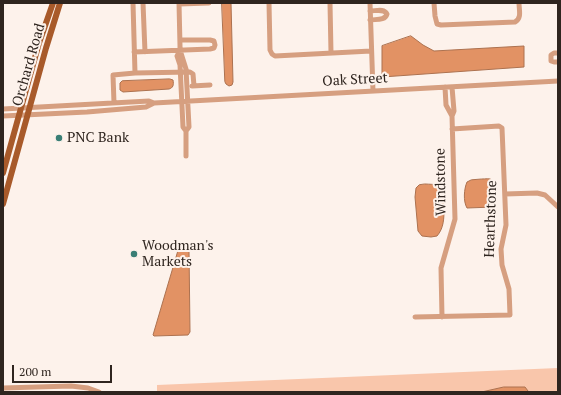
<!DOCTYPE html>
<style>
body{margin:0}
#map{position:relative;width:561px;height:395px;overflow:hidden;background:#fdf2eb;font-family:"PT Serif",serif}
canvas{display:block}
.frame{position:absolute;inset:0;border:4px solid #2f251f;pointer-events:none}
.scale{position:absolute;left:12px;top:365px;width:100px;height:18px;box-sizing:border-box;border:2px solid #2f251f;border-top:0;padding-left:5px;font-size:12px;line-height:14px;white-space:nowrap;color:#2f251f;-webkit-text-stroke:3px #fdf2eb;paint-order:stroke}
</style>
<div id="map">
<canvas width="561" height="395"></canvas>
<div class="frame"></div>
<div class="scale">200 m</div>
</div>
<script>
const g = document.querySelector('canvas').getContext('2d');
g.lineJoin = 'round';
function fillPath(path, color) {
  g.fillStyle = color;
  g.fill(path, 'evenodd');
}
function strokePath(path, color, width, dash) {
  g.strokeStyle = color;
  g.lineWidth = width;
  g.lineCap = dash ? 'butt' : 'round';
  g.setLineDash(dash || []);
  g.stroke(path);
}
function label(font, color, halo, rows, align = 'center') {
  g.font = font + ' "PT Serif",serif';
  g.lineWidth = 4;
  g.setLineDash([]);
  g.textBaseline = 'middle';
  g.strokeStyle = halo;
  g.fillStyle = color;
  for (const [text, x, y, turn = 0] of rows) {
    g.save();
    g.translate(x, y);
    g.rotate((+turn || 0) * Math.PI / 180);
    g.textAlign = isNaN(turn) ? turn : align;
    if (halo) g.strokeText(text, 0, 0);
    g.fillText(text, 0, 0);
    g.restore();
  }
}
fillPath(new Path2D(`
 M558 368V392H157V385Z`), '#f9c6ab');
const water = new Path2D(`
 M222 3H231L233 82 232 85 229 86 226 84 225 82Z
 M411 36 423 45 434 51 524 46V67L382 77V46Z
 M170 79 173 80C174 85 173 88 169 89L123 92 120 90V83L122 81Z
 M482 179C485 179 490 178 492 180 497 183 494 201 494 207L467 208C463 201 464 189 467 182L471 180Z
 M425 184C446 185 444 184 444 204L447 206 444 208C444 218 444 228 437 236L431 237 422 236 418 231 415 197 416 188 419 185Z
 M182 245 186 246 189 250 190 332 188 335 154 336 153 335 179 247Z
 M504 387H525L528 391 525 392H482Z`);
fillPath(water, '#e29264');
strokePath(water, '#ac714f', 1);
strokePath(new Path2D(`
 M133 3 135 73 190 72 193 74 194 86
 M143 3 145 52
 M179 3 180 46V50L177 56 180 65 183 127 186 131
 M269 3 270 50 272 54 275 56 371 51
 M330 3 331 53
 M370 3 373 91
 M434 3 435 16 437 24 441 25 515 22C522 18 519 10 519 3
 M179 4 209 3
 M370 11C376 11 384 8 387 14 385 21 376 19 370 20
 M180 50 186 69 189 127 186 131V156
 M134 52 210 49 214 48 215 45 214 41 210 40H181
 M558 53H554L551 55V61L554 62H558
 M192 86 210 85
 M445 87 446 105 452 116
 M114 103 113 75 135 73
 M3 109 149 101 154 103 558 81
 M3 116 87 112 146 107 154 103
 M505 194 537 193 545 195 558 207
 M415 317 510 315 509 289 502 265 501 249 506 225 502 128 499 126 452 129
 M442 317 441 268 455 219 452 116 454 111 452 87
 M3 388 71 386 88 388 99 392`), '#d69f80', 5);
strokePath(new Path2D(`
 M3 173 39 43 53 3
 M3 204 46 48 60 3`), '#a85a2a', 6);
for (const [x, y, r, color] of [
 [59,138,4,"#397e75"],
 [134,254,4,"#397e75"]
]) {
  const dot = new Path2D();
  dot.arc(x, y, r, 0, 2 * Math.PI);
  g.fillStyle = color;
  g.fill(dot);
  strokePath(dot, '#fdf2eb', 1.5);
}
label('14px', '#2f251f', '#fdf2eb', [
 ["Orchard Road",29,65,-74],
 ["Oak Street",355,80,-3],
 ["Windstone",441,182,-91],
 ["Hearthstone",491,219,-88]
]);
label('14px', '#2f251f', '#fdf2eb', [
 ["PNC Bank",67,138],
 ["Woodman's",142,246],
 ["Markets",142,262]
], 'left');
</script>
